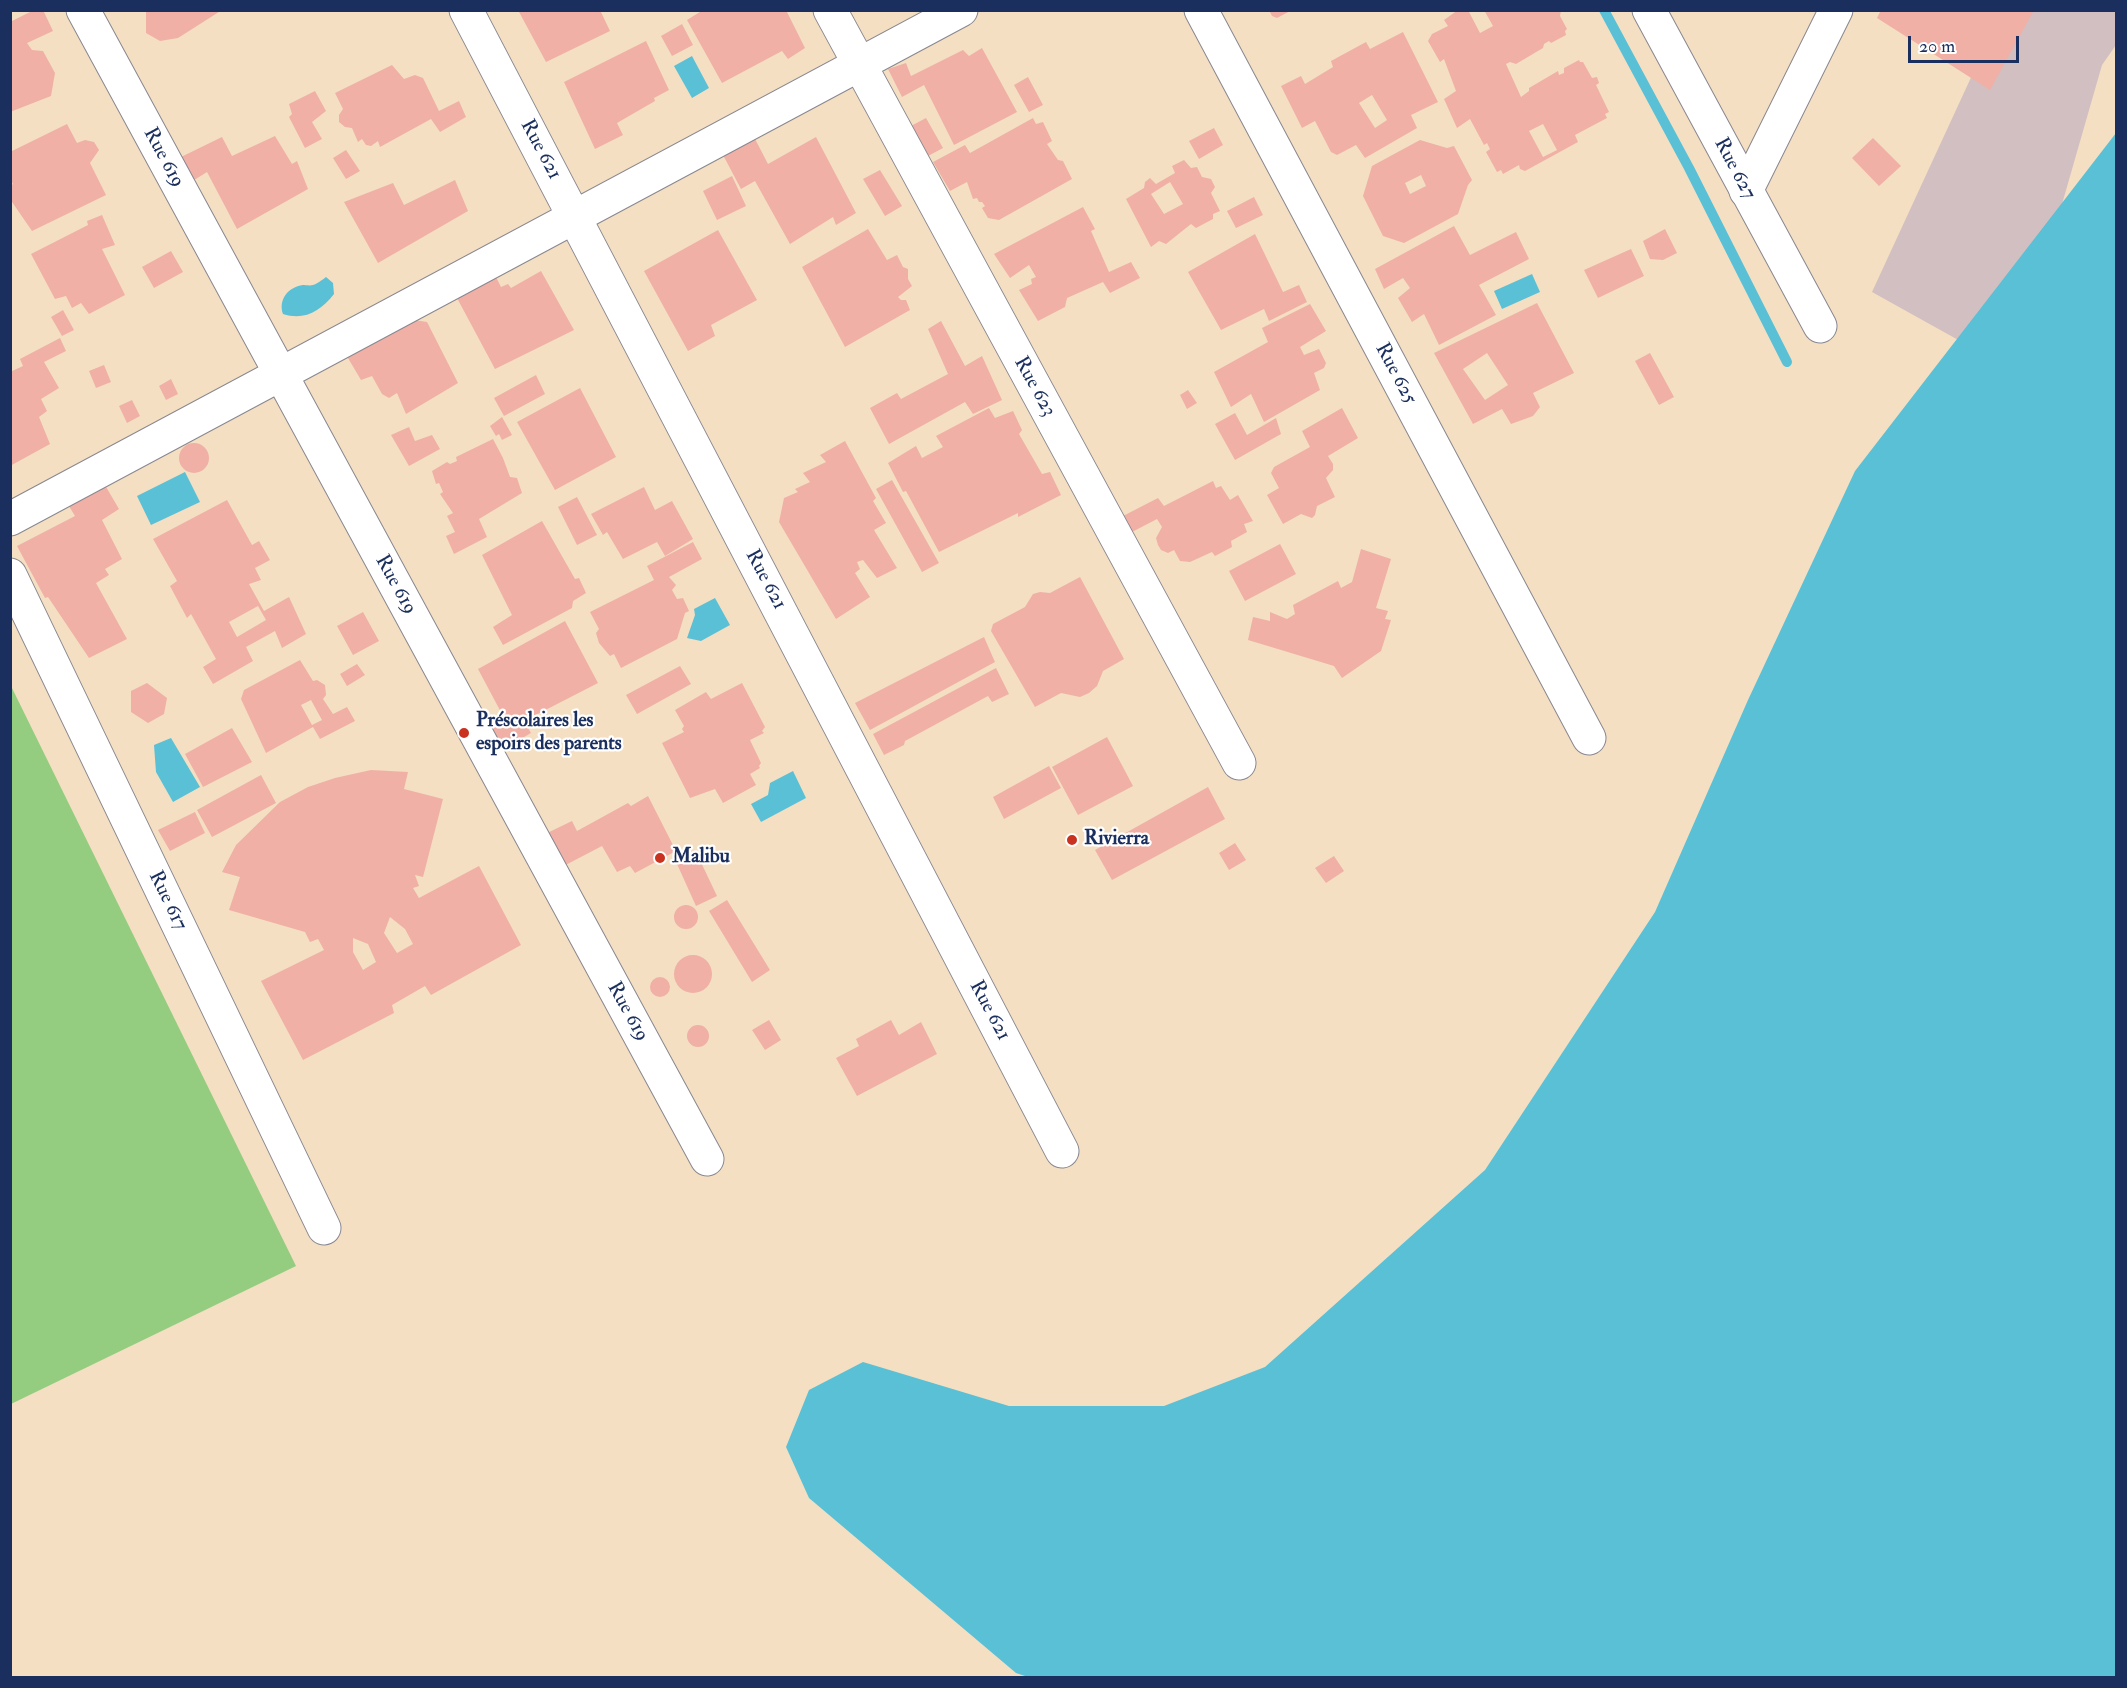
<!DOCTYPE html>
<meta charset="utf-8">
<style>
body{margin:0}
#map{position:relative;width:2127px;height:1688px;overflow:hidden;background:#f4dfc2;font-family:"IM FELL Double Pica",serif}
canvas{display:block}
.frame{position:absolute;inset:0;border:12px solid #1b2f5e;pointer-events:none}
.scale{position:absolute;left:1908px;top:36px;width:111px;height:27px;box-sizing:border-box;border:3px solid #1b2f5e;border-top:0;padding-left:8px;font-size:18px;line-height:21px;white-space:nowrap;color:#1b2f5e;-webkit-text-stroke:4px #fff;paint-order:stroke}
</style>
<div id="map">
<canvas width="2127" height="1688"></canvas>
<div class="frame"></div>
<div class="scale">20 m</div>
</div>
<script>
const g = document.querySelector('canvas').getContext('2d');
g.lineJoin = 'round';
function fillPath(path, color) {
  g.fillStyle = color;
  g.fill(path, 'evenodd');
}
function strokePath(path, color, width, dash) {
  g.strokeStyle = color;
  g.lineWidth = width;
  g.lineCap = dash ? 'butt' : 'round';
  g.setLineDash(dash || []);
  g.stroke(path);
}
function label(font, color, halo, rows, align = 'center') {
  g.font = font + ' "IM FELL Double Pica",serif';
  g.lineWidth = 4.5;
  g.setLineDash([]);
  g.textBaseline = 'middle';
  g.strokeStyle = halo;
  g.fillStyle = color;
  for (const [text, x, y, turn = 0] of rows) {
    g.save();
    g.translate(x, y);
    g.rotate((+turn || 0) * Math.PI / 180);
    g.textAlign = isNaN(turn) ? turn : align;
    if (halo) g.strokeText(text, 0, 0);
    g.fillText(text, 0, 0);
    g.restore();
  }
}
fillPath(new Path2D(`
 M2005 11H2116V45L2102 65 2014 371 1872 292 1998 19Z`), '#d2bfc1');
fillPath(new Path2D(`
 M11 686 296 1266 11 1404H10Z`), '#94cd80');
fillPath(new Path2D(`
 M692 56 709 88 692 98 674 66Z
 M2116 133V1677L1031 1678 1016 1673 809 1498 786 1447 809 1390 863 1362 1009 1406H1164L1265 1367 1485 1170 1655 912 1748 700 1855 471Z
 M1532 274 1540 292 1502 309 1494 291Z
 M326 277 333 283 334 294C321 311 304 321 283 314 278 300 288 287 303 285 305 285 310 286 313 285 317 284 322 280 326 277Z
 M185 472 200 502 151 525 137 496Z
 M715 598 730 625 701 641 687 638 695 615 694 609Z
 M171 738 200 787 173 802 156 772 154 745Z
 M793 771 806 798 761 822 751 804 768 795 770 783Z`), '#59c0d6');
strokePath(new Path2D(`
 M1604 10 1689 168 1787 362`), '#59c0d6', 10);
fillPath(new Path2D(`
 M34 10H43L53 31 27 43 32 50 43 51 55 73 51 96 10 112V22Z
 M146 10H222L178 38 160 41 146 33Z
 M518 10H600L610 31 546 62Z
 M703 10H786L805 48 788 59 782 51 722 83 687 20Z
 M1269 10H1292L1277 18 1272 16Z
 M1458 10H1468L1480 33 1493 26 1484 10H1561L1560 16 1567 29 1565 31 1566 35 1551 43 1549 41 1544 44 1543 48 1516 64 1510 62 1506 64 1521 97 1529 91V88L1558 71 1559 75 1564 73V68L1579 60 1580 62H1583L1592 78 1597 77 1599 83 1596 85 1609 112 1605 114 1607 118 1575 135 1578 142 1525 171 1520 169 1519 165 1503 174 1501 170 1497 172 1486 152 1490 149 1487 143 1484 145 1470 119 1457 128 1444 99 1456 91 1444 59 1440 62 1428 41 1432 34 1448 26 1444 20ZM1543 124 1557 150 1543 157 1529 131Z
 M1881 10H2034L1990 90 1877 18Z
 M682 24 693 45 672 56 661 36Z
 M1403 32 1438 102 1411 115 1417 128 1365 158 1356 145 1337 155 1331 152 1315 121 1302 128 1281 86 1301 76 1305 84 1333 67 1331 61 1366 42 1370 49ZM1372 95 1387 120 1375 128 1359 103Z
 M646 41 669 90 654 98 655 101 617 123 623 135 595 149 564 82Z
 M982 48 1017 112 954 145 924 85 902 97 888 69 906 63 911 76 963 50 969 56Z
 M392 65 404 79 415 75 423 78 439 111 459 101 466 117 440 132 431 119 380 147 378 141 371 146 366 145 362 139 358 142 352 128 345 127 339 122V115L343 109 335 93Z
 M1028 77 1043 105 1029 112 1014 85Z
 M315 91 326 111 312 122 322 139 305 148 289 117 292 114 289 104Z
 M926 118 943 148 928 156 911 126Z
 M1033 118 1036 124 1043 122 1052 141 1047 144 1058 160 1063 161 1072 179 999 220 988 218 982 208 985 206 982 202H979L977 198 973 199 967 182 950 191 933 162 965 145 970 153Z
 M67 124 77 143 85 140 94 142 99 150 90 163 106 195 32 231 10 199V186L13 184 10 179V152Z
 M1214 128 1223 145 1199 159 1189 141Z
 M275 136 292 164 297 161 308 189 237 229 207 172 191 182 179 158 222 137 232 156Z
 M754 137 768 164 816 137 856 213 836 225 833 217 790 244 755 181 741 189 722 153Z
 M1873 138 1901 166 1879 186 1852 158Z
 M1420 140 1447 148 1454 146 1472 180 1468 185 1458 214 1404 243 1383 236 1363 196 1372 166ZM1421 175 1426 186 1410 194 1405 183Z
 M346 150 360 171 346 179 333 158Z
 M1184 160 1191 168 1197 167 1202 177 1211 179 1215 187 1211 193 1220 211 1213 214V219L1196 228 1191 224 1166 244 1159 241 1151 247 1126 199 1144 188 1145 182 1150 178 1156 184 1175 173 1172 166ZM1170 182 1183 204 1164 214 1151 194Z
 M880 170 902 206 885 216 863 179Z
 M732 176 746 206 717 220 703 191Z
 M455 180 468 211 378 263 344 202 393 183 404 205Z
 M1254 197 1263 215 1236 228 1227 211Z
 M1083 207 1095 229 1091 231 1109 272 1131 262 1140 278 1110 293 1103 282 1067 298 1065 307 1038 321 1019 290 1032 284 1031 279 1036 277 1029 265 1010 278 994 254Z
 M102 215 115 245 102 249 125 295 89 314 81 303 72 308 66 296 55 299 31 254 88 225 87 221Z
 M1454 226 1470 255 1516 232 1529 259 1479 285 1496 315 1439 345 1424 314 1412 322 1398 298 1410 288 1403 278 1384 289 1375 269Z
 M868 229 887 260 897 255 903 267 908 269V279L912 286 898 297 901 300H906L910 310 845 347 802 267Z
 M1665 229 1677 253 1663 260 1650 259 1643 241Z
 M718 230 757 300 711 325 715 336 688 351 644 271Z
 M1255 234 1283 292 1299 285 1307 302 1269 321 1264 309 1221 330 1188 272Z
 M1631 249 1644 276 1598 298 1584 270Z
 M171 251 183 272 154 288 142 267Z
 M541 271 574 330 495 369 457 298 496 277 501 287 508 284 511 288Z
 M1537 303 1574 373 1533 393 1540 407 1533 416 1511 424 1502 409 1473 424 1434 353ZM1487 353 1508 385 1485 400 1463 369Z
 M1310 304 1326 331 1300 347 1304 355 1319 349 1326 363 1324 368 1314 373 1320 390 1264 422 1251 394 1231 407 1214 372 1268 342 1262 328Z
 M63 310 74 330 62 336 51 317Z
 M414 320 427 322 458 383 406 414 397 393 389 398 382 394 372 376 361 380 345 353Z
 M941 321 965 366 982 356 1002 400 973 414 965 402 889 444 870 408 897 393 901 399 948 374 928 329Z
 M60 338 66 351 44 362 59 388 41 399 47 411 39 417 50 444 10 466V372L23 366 20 359Z
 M1650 353 1674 397 1659 405 1635 361Z
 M104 365 111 382 96 388 89 371Z
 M536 375 545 394 504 416 494 398Z
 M171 379 178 394 166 400 159 386Z
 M580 388 616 457 555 490 517 422Z
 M1188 390 1197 403 1187 409 1180 395Z
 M132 400 140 416 127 423 119 406Z
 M989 408 995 418 1013 411 1022 430 1019 434 1042 474 1050 472 1061 495 1018 517V513L939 552 906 491 903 492 888 463 916 446 922 458 943 447 936 436Z
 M1342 408 1358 438 1328 456 1333 464V470L1326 478 1335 497 1317 506 1315 515 1312 518 1301 514 1283 524 1267 495 1279 488 1271 473 1274 467 1310 447 1302 431Z
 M1235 413 1247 435 1276 418 1281 434 1235 460 1215 424Z
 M502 417 512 435 502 440 499 434 496 436 490 426Z
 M409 427 415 441 432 435 440 449 409 466 391 435Z
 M493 439 503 458 510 477 517 478 522 493 479 519 487 537 454 554 446 536 455 532 447 516 453 513 440 494 443 492 439 483 436 484 432 471 447 462 450 464 457 461 456 457Z
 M845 441 876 498 873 501 886 523 874 530 897 568 877 578 863 560 857 562 860 569 855 573 870 597 836 619 779 522 784 498 798 492 795 489 810 482 803 473 826 462 820 455Z
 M179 458a15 15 0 1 1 30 0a15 15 0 1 1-30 0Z
 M102 480 119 509 102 520 122 559 105 569 109 575 96 583 127 639 89 658 48 597 45 598 17 546 75 516 64 498Z
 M892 480 939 563 922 572 876 489Z
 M1213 481 1216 488 1221 486 1230 500 1238 495 1253 521 1244 524 1247 532 1231 541 1232 547 1215 556 1212 552 1190 562 1180 561 1174 550 1168 553 1161 550 1158 545 1156 538 1162 527 1157 519 1132 532 1123 516 1158 498 1164 506Z
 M644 487 655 510 672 501 693 539 665 556 657 542 623 559 607 532 603 535 591 514Z
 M577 497 597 535 577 545 558 507Z
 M227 500 252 545 259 541 270 560 255 568 261 580 249 584 264 611 289 597 306 634 282 648 275 631 246 647 253 661 213 684 203 667 216 659 191 614 187 618 170 586 177 581 153 539ZM258 606 266 620 237 637 229 622Z
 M542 521 575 579 579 578 586 593 573 601 572 608 503 645 493 627 512 615 482 555Z
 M693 542 702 559 669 577 676 585 672 590 677 599 683 598 689 611 685 613 677 639 621 668 614 654 610 656 599 643 596 633 599 629 590 612 654 580 647 566Z
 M1280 544 1296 574 1245 601 1229 571Z
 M1361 549 1391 559 1376 608 1388 611 1385 619 1391 620 1381 651 1342 678 1334 666 1248 640 1253 617 1270 621V612L1287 619 1295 614 1293 605 1338 581 1341 588 1352 582Z
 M1080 577 1124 659 1103 671 1097 686 1089 693 1080 697 1061 693 1035 707 991 631 993 624 1025 607 1033 594 1040 592 1050 593Z
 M363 612 379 641 353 655 337 626Z
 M565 621 598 683 524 721 531 733 493 755 479 730 503 716 478 669Z
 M984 637 995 662 870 730 855 703Z
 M300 660 313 681 317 680 325 685 326 695 323 699 333 714 347 707 355 721 320 739 313 727 266 753 241 699 244 690ZM311 700 322 720 312 725 301 705Z
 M357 664 365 675 347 686 340 674Z
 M680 666 691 684 637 714 626 695Z
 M996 668 1009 694 992 702 988 696 905 741 904 745 884 755 873 734Z
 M147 683 167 698 164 714 148 723 131 712V691Z
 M742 683 765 727 762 731 764 733 750 740 761 763 759 766 760 768 750 774 756 785 723 803 715 789 690 798 662 743 684 732 682 729 684 726 675 710 706 692 711 699Z
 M232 728 252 762 203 787 185 754Z
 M1107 737 1133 786 1078 815 1052 767Z
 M1049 766 1061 788 1004 819 993 797Z
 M371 770 408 772 404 789 443 799 423 877 415 875 419 886 413 888 419 898 479 866 521 945 431 995 425 986 392 1005 394 1013 303 1060 261 981 324 950 318 939 310 942 305 932 229 910 240 877 222 872 236 845 280 802 308 787 335 778ZM390 917 405 929 413 944 397 953 384 933ZM353 938 368 944 376 962 363 970 353 952Z
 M261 775 276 803 212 837 197 810Z
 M1208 787 1225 819 1112 880 1095 850Z
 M648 796 676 851 635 873 630 866 617 872 602 846 556 870 539 837 572 821 577 831 628 803 631 806Z
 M195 812 205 833 170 851 158 830Z
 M1235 843 1246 860 1229 870 1219 853Z
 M697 854 717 896 696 906 677 864Z
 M1334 856 1344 871 1326 883 1315 868Z
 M727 900 770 970 752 982 709 911Z
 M674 917a12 12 0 1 1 24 0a12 12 0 1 1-24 0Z
 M674 974a19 19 0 1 1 38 0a19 19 0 1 1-38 0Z
 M650 987a10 10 0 1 1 20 0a10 10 0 1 1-20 0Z
 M769 1020 781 1040 765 1050 752 1030Z
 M891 1020 899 1035 921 1022 937 1054 857 1096 836 1058 859 1046 856 1039Z
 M687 1036a11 11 0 1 1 22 0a11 11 0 1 1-22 0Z`), '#f0b0a6');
const minor = new Path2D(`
 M83 10 707 1159
 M466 10 1062 1151
 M830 10 1239 763
 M1201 10 1589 738
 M1746 191 1836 10
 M10 519 961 10
 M10 575 324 1228`);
const tertiary = new Path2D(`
 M1649 10 1820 326`);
strokePath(minor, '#888790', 35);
strokePath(tertiary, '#888790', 35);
strokePath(minor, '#fff', 33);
strokePath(tertiary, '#fff', 33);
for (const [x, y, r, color] of [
 [464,733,6,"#c8321e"],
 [1072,840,6,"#c8321e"],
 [660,858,6,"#c8321e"]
]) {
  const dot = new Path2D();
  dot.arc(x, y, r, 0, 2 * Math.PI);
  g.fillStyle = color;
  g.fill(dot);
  strokePath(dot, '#fff', 2);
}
label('20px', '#1b2f5e', '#fff', [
 ["Rue 621",540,150,62],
 ["Rue 619",163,158,62],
 ["Rue 627",1734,169,62],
 ["Rue 625",1395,374,62],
 ["Rue 623",1034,387,61],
 ["Rue 621",765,580,62],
 ["Rue 619",395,585,61],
 ["Rue 617",167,901,64],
 ["Rue 621",989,1011,62],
 ["Rue 619",627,1012,61]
]);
label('bold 20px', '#1b2f5e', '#fff', [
 ["Préscolaires les",476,722],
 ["espoirs des parents",476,745],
 ["Rivierra",1084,840],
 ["Malibu",672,858]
], 'left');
</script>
